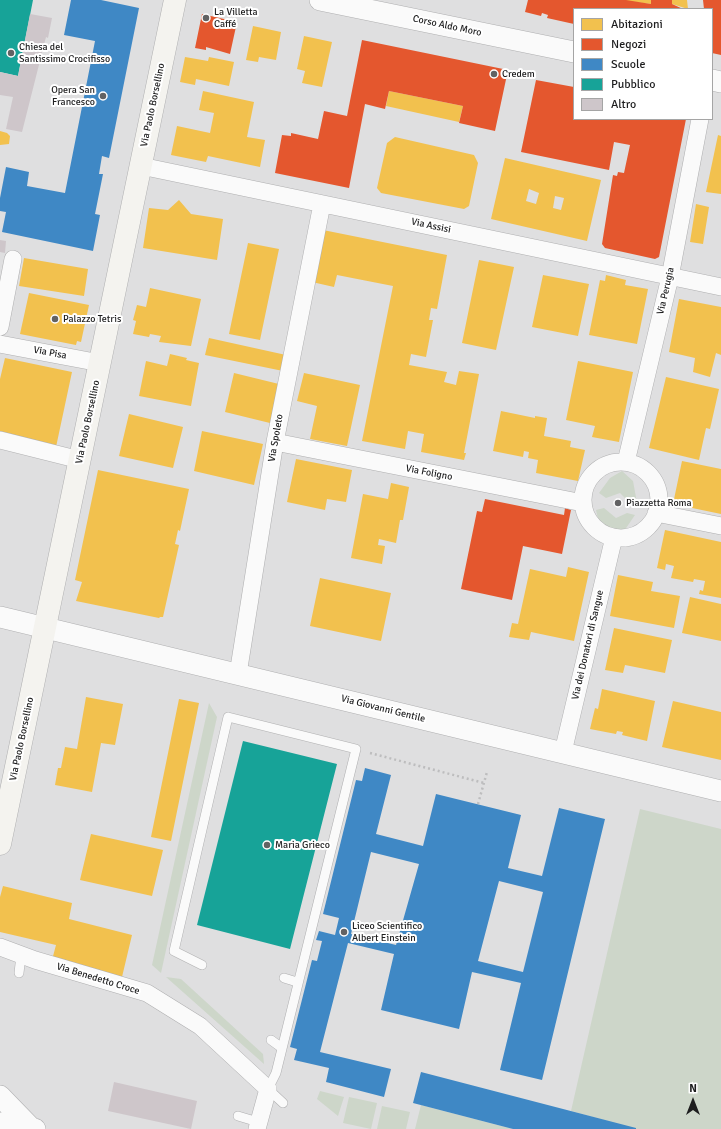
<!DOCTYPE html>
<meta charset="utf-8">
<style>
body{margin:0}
#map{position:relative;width:721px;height:1129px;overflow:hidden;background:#dfdfe0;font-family:Signika,sans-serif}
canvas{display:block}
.legend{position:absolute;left:573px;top:8px;width:140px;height:112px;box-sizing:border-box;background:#fff;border:1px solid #a5a5a5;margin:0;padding:5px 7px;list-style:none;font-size:12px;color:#1e1e1f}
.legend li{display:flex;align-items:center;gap:8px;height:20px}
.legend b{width:20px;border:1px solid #a5a5a5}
.north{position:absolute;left:673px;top:1081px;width:40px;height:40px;-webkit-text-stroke:3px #fff;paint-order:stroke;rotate:0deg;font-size:11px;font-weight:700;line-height:16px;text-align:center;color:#1e1e1f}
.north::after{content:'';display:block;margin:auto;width:14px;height:18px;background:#1e1e1f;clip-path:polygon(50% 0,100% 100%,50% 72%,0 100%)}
</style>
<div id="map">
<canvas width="721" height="1129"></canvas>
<ul class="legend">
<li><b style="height:11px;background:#f2c14e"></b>Abitazioni</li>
<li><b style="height:11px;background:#e4572e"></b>Negozi</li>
<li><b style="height:11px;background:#3f88c5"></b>Scuole</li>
<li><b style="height:11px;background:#17a398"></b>Pubblico</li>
<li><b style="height:11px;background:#cec6ca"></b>Altro</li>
</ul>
<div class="north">N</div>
</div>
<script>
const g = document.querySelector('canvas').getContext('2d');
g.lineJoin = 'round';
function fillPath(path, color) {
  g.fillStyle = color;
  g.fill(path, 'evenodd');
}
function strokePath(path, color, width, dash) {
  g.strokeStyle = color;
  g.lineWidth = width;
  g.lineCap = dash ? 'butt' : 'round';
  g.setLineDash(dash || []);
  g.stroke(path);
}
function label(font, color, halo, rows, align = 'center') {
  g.font = font + ' Signika,sans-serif';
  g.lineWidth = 4;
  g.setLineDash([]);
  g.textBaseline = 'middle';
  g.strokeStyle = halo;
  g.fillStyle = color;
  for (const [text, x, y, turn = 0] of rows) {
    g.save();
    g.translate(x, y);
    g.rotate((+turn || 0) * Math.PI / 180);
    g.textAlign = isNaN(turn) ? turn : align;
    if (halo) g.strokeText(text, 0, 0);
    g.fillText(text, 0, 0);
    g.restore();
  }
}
fillPath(new Path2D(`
 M622 471 633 481 637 503 629 502 620 493 606 498 599 493 610 478Z
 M604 508 616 518 627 513 635 515 622 534 609 539 600 528 596 510Z
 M209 703 217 717 161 973 152 965Z
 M640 809 721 829V1129H636L571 1111Z
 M166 977 181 979 263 1054 264 1064Z
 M320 1091 344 1097 338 1116 317 1099Z
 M349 1097 377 1103 371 1129 343 1123Z
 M421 1105 513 1129H415Z
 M382 1106 410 1112 406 1129H377Z`), '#cdd6c9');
fillPath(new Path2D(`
 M626 0H651V4L625 1Z
 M672 0H687L688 9 672 4Z
 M253 26 281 32 276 60 259 57 258 62 246 60Z
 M304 36 332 42 322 87 302 83 305 71 297 69Z
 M185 57 208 61 209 57 234 62 229 86 196 79 195 85 180 82Z
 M203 91 254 102 247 137 265 140 260 167 208 156 206 162 171 155 177 126 210 133 214 113 199 110Z
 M389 91 463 106 459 122 386 106Z
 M0 131 7 133 10 136 9 144 0 145Z
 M718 135 721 136V194L706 192Z
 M395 137 474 155 478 163 469 206 464 209 381 193 377 188 387 143Z
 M505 158 601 180 587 241 491 219ZM529 189 539 193 536 204 526 201ZM555 196 564 198 561 210 553 208Z
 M179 200 191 214 223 219 217 260 143 248 149 208 168 210Z
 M696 204 709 207 703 244 690 242Z
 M323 230 447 255 437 309 431 308 429 320H433L426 357 411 354 409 365 447 372 444 382 456 385 459 371 479 374 464 453H466L464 460 421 452 424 434 408 431 405 449 362 441 393 286 337 275 334 287 312 282Z
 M248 243 279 249 260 340 229 334Z
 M24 258 88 269 84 296 19 286Z
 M479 260 514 267 496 350 462 343Z
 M543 275 589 284 578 336 532 327Z
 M606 275 626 280 625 285 648 289 637 344 589 335 600 280 605 281Z
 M150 288 201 299 191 346 159 342 161 336 150 334 149 337 133 334 136 321 133 320 137 305 146 307Z
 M29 293 89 305 81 342 77 341 76 345 20 334Z
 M679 299 721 307V355L716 353 710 377 693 372 695 358 669 352Z
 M209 338 286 355 283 371 205 355Z
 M170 354 187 358 186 360 199 363 191 406 139 396 146 361 167 366Z
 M5 358 72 372 56 447 0 435V379Z
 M578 361 633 372 619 442 592 437 595 426 566 420Z
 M234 373 283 385 274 424 225 412Z
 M304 373 360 385 347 446 310 439 317 406 297 401Z
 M666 377 719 389 710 429 706 428 699 460 649 448Z
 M501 411 535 418V416L547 418 544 436 571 441 570 447 585 450 578 481 536 473 538 460 528 458 529 452 524 451 523 457 493 451Z
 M129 414 183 427 173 468 119 456Z
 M202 431 263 444 254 485 194 471Z
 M296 459 352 470 346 502 327 499 325 510 287 502Z
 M682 461 721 469V514L673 504Z
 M98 470 189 489 180 531 178 530 175 544 179 545 163 617H160L159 618 76 601 82 582 75 580Z
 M391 483 409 487 403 520H400L396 543 379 539 378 545 385 546 382 564 351 558 363 494 388 499Z
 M665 530 721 542V598L699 594 700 590 703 591 705 581 694 579 693 582 671 578 674 566 666 564 665 570 657 568Z
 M568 567 589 572 574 641 531 632 529 640 509 637 512 623 518 624 530 569 566 577Z
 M618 575 653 582 651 591 680 596 674 628 610 616Z
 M320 578 391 593 381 641 310 626Z
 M690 597 721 604V641L682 633Z
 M614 628 672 640 665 673 625 665 623 673 605 670Z
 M602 689 655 701 647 741 622 735 623 732 617 731 616 734 590 729 595 708 598 709Z
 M86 697 123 704 115 745 101 743 92 792 55 785 58 768H61L65 747 77 749Z
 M179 699 199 703 171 841 151 837Z
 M673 701 721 712V760L662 747Z
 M91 834 163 850 152 896 80 880Z
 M3 886 72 903 69 919 132 935 122 977 52 960 56 945 0 932V897Z`), '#f2c14e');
fillPath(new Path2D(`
 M528 0H626L651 4V0H672V4L683 9H574V24L547 18 548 15 542 13 541 16 525 12Z
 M703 0H721V55L712 53V9H704Z
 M202 14 237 22 230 54 206 47V50L195 48Z
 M362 40 508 70 495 131 459 123 463 106 389 91 385 109 365 104 349 188 275 173 282 135 291 136V133L318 139 324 111 347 116Z
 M536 80 574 87V119H686L659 257 655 259 605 248 602 244 613 175 617 176 618 172 624 173 630 145 614 142 609 170 521 152Z
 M485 499 564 515 565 508 571 510 562 554 523 546 512 600 461 589 477 511 482 512Z`), '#e4572e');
fillPath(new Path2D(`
 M71 0H101L139 8 109 158 102 156 99 174H103L95 214 100 215 93 251 2 232 6 212 0 211V198L6 167 29 172 27 186 65 193 95 41 64 35Z
 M365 768 391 775 376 834 423 846 436 794 521 815 508 868 542 876 559 808 605 819 542 1080 500 1070 521 983 472 972 459 1029 381 1010 394 954 348 943 320 1052 391 1069 384 1097 326 1082 329 1068 294 1060 297 1049 290 1047 312 960 317 961 322 941 316 940 319 931 335 935 339 918 323 914 356 780 362 781ZM371 852 419 864 396 945 351 934ZM499 881 543 892 523 972 478 961Z
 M421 1072 636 1128V1129H513L413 1103Z`), '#3f88c5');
fillPath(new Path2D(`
 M0 0H33L18 76 0 72Z
 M243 741 337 764 290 949 197 925Z`), '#17a398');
fillPath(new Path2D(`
 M30 14 52 18 48 38 46 37 22 132 6 129 13 97 0 95V72L18 76Z
 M0 240 6 241 5 253 0 252Z
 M114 1082 197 1101 191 1129 108 1111Z`), '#cec6ca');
const service = new Path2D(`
 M202 965 174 951 228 717 356 749 276 1073 268 1089 283 1103
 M19 973 21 955
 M284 978 297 982
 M271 1040 282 1048
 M238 1116 258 1122`);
const minor = new Path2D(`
 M141 166 721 287
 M0 327 13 259
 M0 344 100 363
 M0 440 80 460
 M275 442 583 503
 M626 462 670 277 700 119
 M583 500a38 38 0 1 1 76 0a38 38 0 1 1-76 0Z
 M656 513 721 526
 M238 674 275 442 322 204
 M563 752 614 537
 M0 947 35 960 147 993 200 1026 268 1089 257 1129`);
const tertiary = new Path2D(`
 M320 0 574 52
 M712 80 721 82
 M0 617 721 791
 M0 1096 31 1128
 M0 1123 35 1129`);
const secondary = new Path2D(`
 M0 844 175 0`);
strokePath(service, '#afafb0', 10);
strokePath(minor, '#afafb0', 18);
strokePath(tertiary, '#afafb0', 22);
strokePath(secondary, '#afafb0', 23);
strokePath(new Path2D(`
 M370 753 484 783
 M478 804 487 772`), '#bdbdbe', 2.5, [2, 3]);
strokePath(service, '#fafafa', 9);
strokePath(minor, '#fafafa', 17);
strokePath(tertiary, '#fafafa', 21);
strokePath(secondary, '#f4f3ef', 22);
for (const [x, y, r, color] of [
 [206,18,4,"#626263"],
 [11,53,4,"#626263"],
 [494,74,4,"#626263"],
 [103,96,4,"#626263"],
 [55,319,4,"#626263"],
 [618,503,4,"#626263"],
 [267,845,4,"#626263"],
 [344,932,4,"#626263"]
]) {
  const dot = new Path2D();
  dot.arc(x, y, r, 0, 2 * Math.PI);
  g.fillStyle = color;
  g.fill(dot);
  strokePath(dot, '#fff', 1.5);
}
label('10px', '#1e1e1f', '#fff', [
 ["La Villetta",214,12],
 ["Caffé",214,24],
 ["Chiesa del",19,47],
 ["Santissimo Crocifisso",19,59],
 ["Credem",502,74],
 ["Opera San",95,90,"right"],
 ["Francesco",95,102,"right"],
 ["Palazzo Tetris",63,319],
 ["Piazzetta Roma",626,503],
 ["Maria Grieco",275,845],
 ["Liceo Scientifico",352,926],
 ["Albert Einstein",352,938]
], 'left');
label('10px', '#1e1e1f', '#fff', [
 ["Corso Aldo Moro",447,26,12],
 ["Via Paolo Borsellino",153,105,-78],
 ["Via Assisi",431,226,12],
 ["Via Perugia",666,291,-77],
 ["Via Pisa",50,353,11],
 ["Via Paolo Borsellino",88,422,-78],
 ["Via Spoleto",276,438,-80],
 ["Via Foligno",429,473,11],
 ["Via dei Donatori di Sangue",588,645,-77],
 ["Via Giovanni Gentile",383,709,14],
 ["Via Paolo Borsellino",22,739,-78],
 ["Via Benedetto Croce",98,979,17]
]);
</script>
